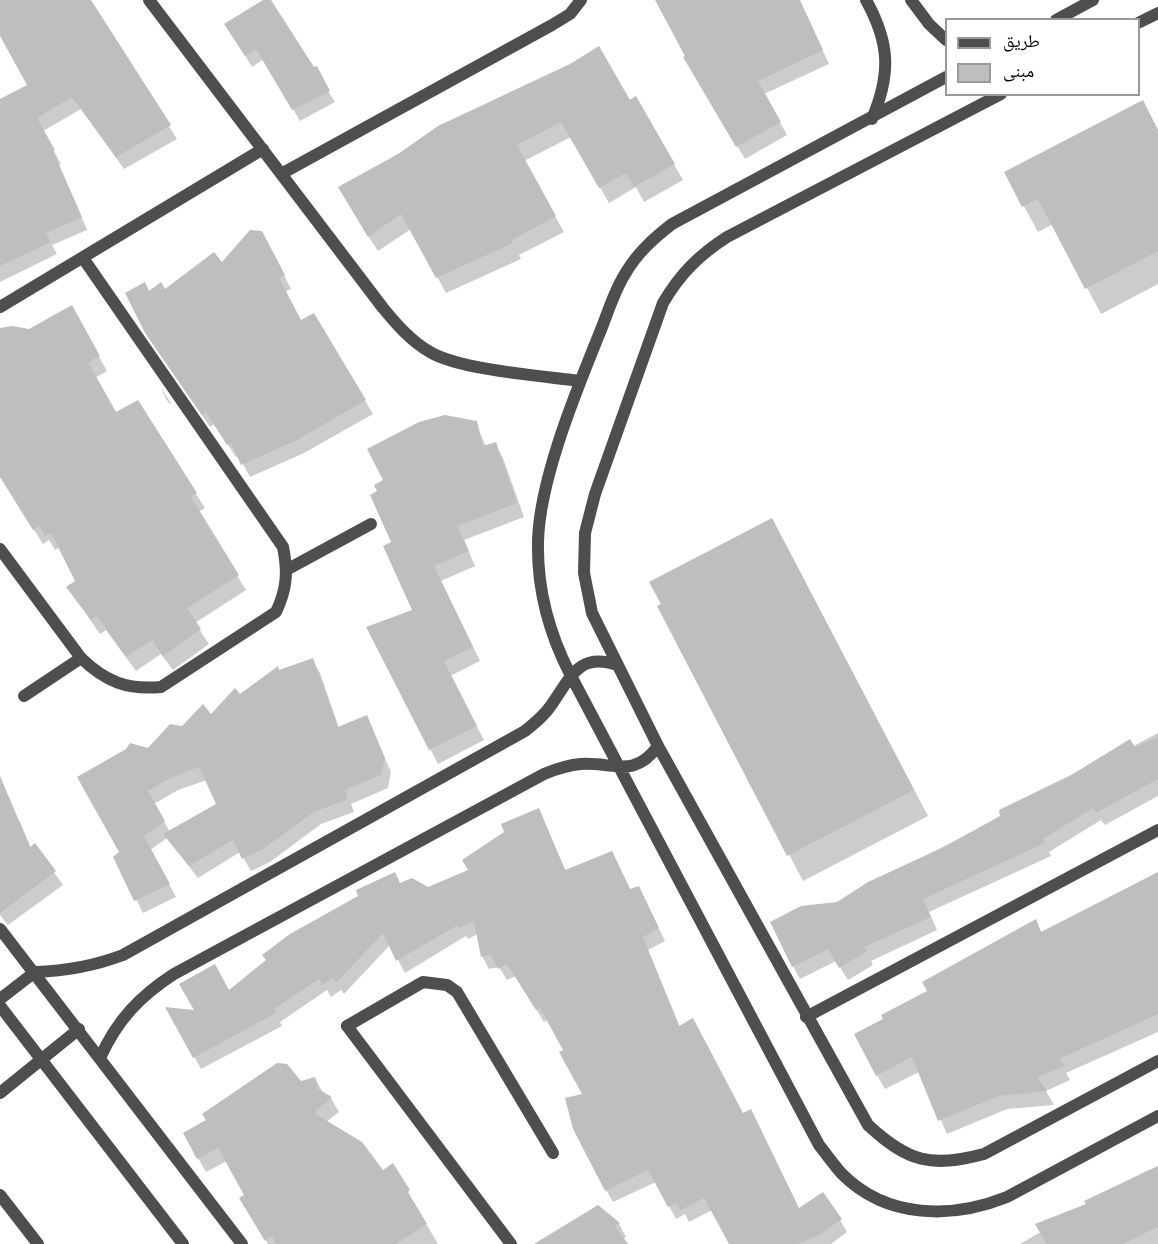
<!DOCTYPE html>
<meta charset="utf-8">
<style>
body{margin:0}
#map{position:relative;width:1158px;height:1244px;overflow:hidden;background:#fff;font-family:"PT Sans","Noto Naskh Arabic",sans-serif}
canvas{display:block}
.legend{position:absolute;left:945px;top:18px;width:195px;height:78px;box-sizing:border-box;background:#fff;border:2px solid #999;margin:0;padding:8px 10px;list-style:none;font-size:18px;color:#000}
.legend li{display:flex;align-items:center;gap:12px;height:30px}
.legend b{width:30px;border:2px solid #999}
</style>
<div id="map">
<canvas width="1158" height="1244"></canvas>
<ul class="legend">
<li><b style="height:8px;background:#4e4e4e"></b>طريق</li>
<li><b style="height:16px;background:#bebebe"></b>مبنى</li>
</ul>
</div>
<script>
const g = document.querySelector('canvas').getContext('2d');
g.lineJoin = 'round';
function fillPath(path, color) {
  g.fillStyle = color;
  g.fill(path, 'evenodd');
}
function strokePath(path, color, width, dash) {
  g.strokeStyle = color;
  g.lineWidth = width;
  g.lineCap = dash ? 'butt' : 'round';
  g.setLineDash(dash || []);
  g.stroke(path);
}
fillPath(new Path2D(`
 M0 0H90L177 139 124 169 81 109 43 131 61 164 0 194V101L29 85 0 34Z
 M266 0H270L335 102 300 121 264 59 252 67 233 36Z
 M657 0H792L817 38 829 64 764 94 787 135 745 159 685 58 687 56Z
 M636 98 683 180 644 202 636 187 609 203 571 137 524 161 564 232 519 255 521 259 446 293 411 229 378 251 365 231 398 155Z
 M1158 130V284L1101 314 1053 224 1038 232 1006 173Z
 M73 197 87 230 52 245 57 254 0 282V220Z
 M269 246 291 289 285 292 301 322 313 315 373 414 304 453 250 477 238 455 236 457 214 424 210 427 154 346 149 293 165 291Z
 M71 307 107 371 95 378 115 414 196 494 205 508 198 512 246 590 195 623 209 644 173 670 161 654 136 671 106 630 100 634 68 588 77 581 60 547 55 550 49 540 43 544 0 476V330L30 331Z
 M161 388 171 403 170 404 166 399Z
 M476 423 486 447 495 444 503 458 524 517 464 540 475 566 441 581 480 661 450 676 484 740 438 764 368 628 414 611 393 543Z
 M786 545 928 816 803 881 659 607Z
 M312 660 320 673 339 728 366 717 391 772 388 788 351 804 354 812 321 824 270 862 251 871 240 852 198 878 167 838 150 850 176 897 143 913 115 857 121 852 148 750 182 728 211 717 279 672ZM207 780 218 804 170 832 154 804 178 790Z
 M1158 733V796L1105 825 1101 820 1049 852 1051 856 929 912 937 930 871 961 873 965 848 980 836 961 800 979 793 966 837 903Z
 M0 791 20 822 31 848 35 845 63 885 8 925 0 915Z
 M538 810 566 871 612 852 631 891 645 900 665 941 648 950 680 1027 743 1115 799 1210 840 1220 847 1232 831 1244H731L712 1210 689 1222 685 1214 676 1219 656 1182 613 1202 606 1190 584 1095 565 1050 548 1019 544 1022 516 976 507 980 499 967 489 969 482 956 478 934 468 939 466 936 405 973 390 945 344 994 341 990 331 997 327 990 280 1022 282 1026 201 1069 168 1009 197 1011 401 884 428 889 470 871Z
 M1158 877V1032L1066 1073 1070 1080 1046 1091 1054 1105 1007 1109 947 1134 919 1072 885 1089 877 1075 885 1019 1035 921 1042 933Z
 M315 1078 323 1093 331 1098 339 1112 326 1122 382 1172 392 1166 438 1244H268L241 1198 246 1196 227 1161 206 1172 198 1158 301 1083Z
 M1158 1167V1244H1020L1146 1171Z
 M598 1206 619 1224 626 1237 623 1239 626 1244H564Z`), '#0003');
fillPath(new Path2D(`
 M0 0H91L171 125 116 157 72 97 37 118 55 150 53 151 82 217 46 233 51 242 0 266V99L27 85 0 36Z
 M263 0H271L314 67 317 66 330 91 292 110 256 49 245 56 224 24Z
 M655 0H800L823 50 758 81 781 122 736 147 683 57 685 56Z
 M599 46 630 100 636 96 675 164 634 187 626 173 599 188 561 122 517 145 556 216 512 240 513 243 436 278 401 214 368 237 338 187 398 154 438 126 570 64Z
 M1143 100 1158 130V251L1085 289 1038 199 1022 207 1004 172Z
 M250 230 262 231 285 275 279 278 301 320 314 313 366 400 297 440 241 465 231 443 227 445 206 412 202 415 145 333 125 293 145 282 149 291 161 282 165 289 214 252 222 262Z
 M72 305 100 356 88 362 116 412 138 400 197 493 191 497 239 575 187 608 201 629 163 656 152 640 126 657 97 616 91 620 66 587 75 581 51 533 45 536 39 526 33 530 0 477V328L12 326 29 329Z
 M445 415 477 421 483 446 496 442 517 503 457 526 469 551 434 566 473 647 444 661 477 726 429 750 366 627 412 610 383 546 391 542 370 495 377 491 374 485 383 480 367 449 419 422Z
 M772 518 914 790 787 856 657 606 661 604 649 582Z
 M313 658 338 727 367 715 385 758 381 775 345 790 348 799 314 812 263 849 242 859 233 840 189 866 163 834 216 804 199 767 170 778 148 791 165 821 144 836 170 884 134 901 113 857 119 852 77 777 126 749 130 743 148 748 170 724 182 726 203 704 211 714 235 688 240 694 278 666 279 670Z
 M1158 737V779L1096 813 1093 808 1043 839 1045 843 923 899 931 917 864 947 867 951 839 968 828 949 792 967 770 922 801 906 837 902 868 882 946 846 1000 816 999 810 1073 774 1130 739 1135 747Z
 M0 776 30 847 35 843 56 871 0 913Z
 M539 808 565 870 612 851 630 889 639 886 659 928 643 937 679 1026 693 1018 743 1113 751 1109 799 1208 823 1192 842 1219 819 1235 798 1244H729L704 1198 681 1210 677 1203 668 1207 648 1170 605 1191 573 1129 565 1098 582 1094 559 1052 563 1050 540 1008 536 1010 507 964 498 969 491 955 481 957 474 921 460 928 458 925 396 961 383 933 336 983 333 978 322 985 319 979 274 1009 276 1013 193 1058 165 1007 194 1010 179 984 215 964 229 990 266 960 262 955 290 934 358 896 356 890 395 872 400 883 412 878 428 887 468 870 462 860 504 832 501 824Z
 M1158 872V1014L1059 1059 1064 1066 1037 1077 1047 1091 999 1096 938 1121 912 1057 876 1076 854 1034 883 1019 881 1015 927 991 922 982 1036 919 1041 932Z
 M277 1063 287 1064 301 1081 315 1077 318 1089 332 1097 314 1113 362 1142 383 1170 393 1163 410 1190 408 1192 427 1224 396 1244H276L272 1236 265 1241 239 1198 244 1195 218 1148 197 1159 183 1133 206 1120 202 1114Z
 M1158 1166V1227L1122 1244H1047L1035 1224 1086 1204 1084 1201Z
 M598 1205 620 1223 615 1226 628 1244H534Z`), '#bebebe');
strokePath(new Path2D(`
 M288 569 371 524
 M24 696 81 658
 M347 1026 423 982 447 985 457 992 553 1153`), '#4e4e4e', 12);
strokePath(new Path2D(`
 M149 0 383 308C397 325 411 341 430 352 460 370 543 376 580 381
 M866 0C890 43 891 74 872 119
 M911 0 929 24 946 40
 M1056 20 1093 0
 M1138 23 1158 13
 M946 77 672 224C654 238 637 253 625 274 613 293 607 316 598 337 575 394 539 482 538 542 537 589 549 633 570 674L819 1145C827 1155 834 1165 842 1174 887 1219 952 1219 1007 1197L1158 1116
 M1001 94 727 237C699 255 680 274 663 303L595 494 585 533 584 573 592 613 658 746 868 1125C908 1162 931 1168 984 1154L1158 1061
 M281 174 552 25 570 14 581 0
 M0 307 263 149
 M0 549 81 658C106 682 127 690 161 687L276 612C287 589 288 572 283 547L83 258
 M0 929 242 1244
 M35 972C67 971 94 966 123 955L525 731C535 723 545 715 552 704 571 677 579 652 617 665
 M806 1017 1158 830
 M347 1026 511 1244
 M100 1058C117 1020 140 996 174 974L544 774C556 769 567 765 581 764 614 762 634 779 658 746
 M0 1093 79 1029`), '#4e4e4e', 12);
strokePath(new Path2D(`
 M0 999 35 972
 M0 1006 183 1244
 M0 1195 38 1244`), '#4e4e4e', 12);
</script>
